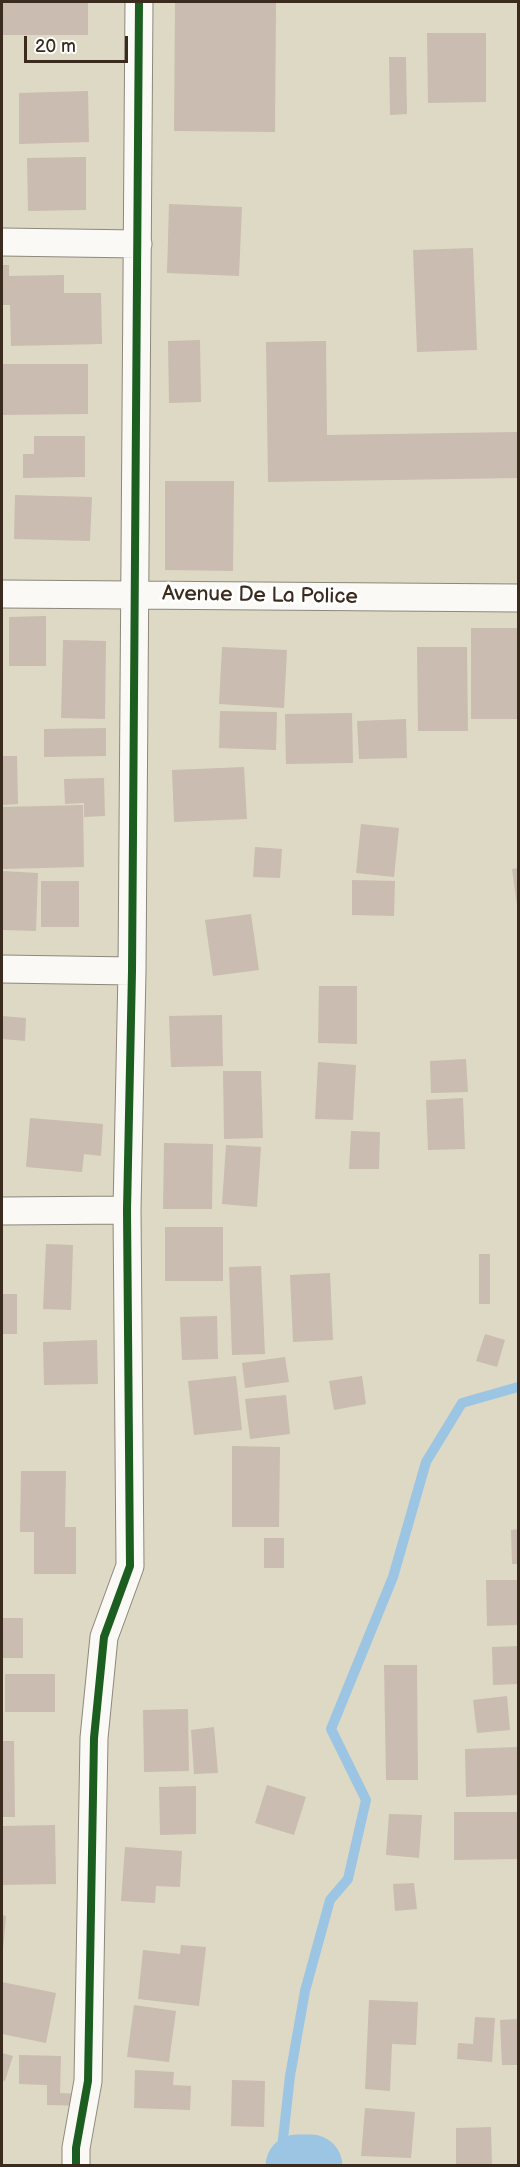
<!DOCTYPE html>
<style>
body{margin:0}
#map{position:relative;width:520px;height:2167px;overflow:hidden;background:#ded9c4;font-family:"Balsamiq Sans",sans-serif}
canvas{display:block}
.frame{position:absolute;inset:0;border:3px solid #3b2a1e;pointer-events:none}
.scale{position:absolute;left:24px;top:36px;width:104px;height:27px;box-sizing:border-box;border:3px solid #3b2a1e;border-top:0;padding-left:8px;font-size:18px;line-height:21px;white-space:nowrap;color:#3b2a1e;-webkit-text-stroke:4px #fff;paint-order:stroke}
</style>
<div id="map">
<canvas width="520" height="2167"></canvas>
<div class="frame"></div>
<div class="scale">20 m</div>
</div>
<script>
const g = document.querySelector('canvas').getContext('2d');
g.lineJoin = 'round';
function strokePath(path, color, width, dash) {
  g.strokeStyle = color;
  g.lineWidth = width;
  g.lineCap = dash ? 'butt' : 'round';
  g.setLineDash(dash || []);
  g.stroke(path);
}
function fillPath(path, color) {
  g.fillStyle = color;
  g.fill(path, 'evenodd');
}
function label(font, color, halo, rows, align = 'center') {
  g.font = font + ' "Balsamiq Sans",sans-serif';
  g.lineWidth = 6;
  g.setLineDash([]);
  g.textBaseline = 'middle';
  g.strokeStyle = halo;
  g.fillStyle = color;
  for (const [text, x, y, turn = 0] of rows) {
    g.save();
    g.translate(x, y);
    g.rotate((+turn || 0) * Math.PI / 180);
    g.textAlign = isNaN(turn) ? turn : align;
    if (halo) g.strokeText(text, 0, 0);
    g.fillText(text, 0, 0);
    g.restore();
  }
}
strokePath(new Path2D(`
 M280 2166 290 2076 305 1991 330 1900 348 1879 366 1800 331 1729 393 1577 426 1462 462 1403 518 1387`), '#9cc5e4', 10);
strokePath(new Path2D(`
 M297 2166H311`), '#9cc5e4', 63);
fillPath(new Path2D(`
 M2 2H88V35H2Z
 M175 2H276L275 132 174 131Z
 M427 33H486V102L428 103Z
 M389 57H406L407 114 390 115Z
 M88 91 89 142 19 144V93Z
 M86 157V210L28 211 27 158Z
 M169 204 242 207 239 276 167 273Z
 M473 248 477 350 417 352 413 250Z
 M2 265H9V276L64 275V293H101L102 344 11 346 10 305H2Z
 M200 340 201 402 169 403 168 341Z
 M326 341 327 435 518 432V478L268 482 266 342Z
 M2 364H88V414L2 415Z
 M34 436H85V477L23 478V454H34Z
 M165 481H234L233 571 165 570Z
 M15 495 92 497 90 541 14 539Z
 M46 616V666H9V617Z
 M471 628H518V719H471Z
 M63 640 106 641 105 719 61 718Z
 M222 647 287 650 284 708 219 704Z
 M417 647H467L468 731H418Z
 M220 711 277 712 276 750 219 748Z
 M352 713 353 763 286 764 285 714Z
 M406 719 407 758 359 759 357 721Z
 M106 728V756L44 757V729Z
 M2 756H17L18 804 2 805Z
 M244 767 247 819 174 822 172 770Z
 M104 778 105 816 84 817V803L65 804 64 779Z
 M83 805 84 867 3 869 2 807Z
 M361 824 399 828 394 877 356 873Z
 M255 847 282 849 280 878 253 877Z
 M518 868V905H517L512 869Z
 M2 871 38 873 36 931 2 930Z
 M352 880 395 881 394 916 352 915Z
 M41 881H79V927H41Z
 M251 914 259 970 213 976 205 920Z
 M319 986H357V1044L318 1043Z
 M222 1015 223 1066 171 1067 169 1016Z
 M2 1016 26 1018 25 1041 2 1039Z
 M466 1059 468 1092 431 1093 430 1061Z
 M318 1062 356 1065 353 1120 315 1119Z
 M223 1071H261L263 1138 224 1139Z
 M463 1098 465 1149 428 1150 426 1100Z
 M30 1118 103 1124 101 1156 84 1154 82 1172 26 1167Z
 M351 1131 380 1132 379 1169H349Z
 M164 1143 213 1144 212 1209H163Z
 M226 1145 261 1147 257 1207 222 1204Z
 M165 1227H223V1281H165Z
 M46 1244 73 1245 71 1310 43 1309Z
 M479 1254H490V1304H479Z
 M261 1266 265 1354 232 1355 229 1267Z
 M330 1273 333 1340 293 1342 290 1275Z
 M2 1294H17V1334H2Z
 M217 1316 218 1359 182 1360 180 1317Z
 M485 1334 505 1340 497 1367 476 1361Z
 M97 1340 98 1384 44 1385 43 1342Z
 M285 1357 289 1382 245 1388 242 1363Z
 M236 1376 242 1430 194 1435 188 1381Z
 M362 1376 366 1404 334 1410 329 1381Z
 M286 1395 290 1434 250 1439 245 1399Z
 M232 1446 280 1447 279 1527H232Z
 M21 1471H66L65 1527H76V1574H34V1532H20Z
 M518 1529V1564H512L511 1530Z
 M264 1538H284V1568H264Z
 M486 1580H518V1625L487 1626Z
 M2 1618H23V1658H2Z
 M518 1646V1684L493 1685 492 1647Z
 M384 1665H417L418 1780H386Z
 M5 1674H55V1712H5Z
 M507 1696 510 1730 477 1733 473 1700Z
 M188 1709 189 1771 144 1772 143 1710Z
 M214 1727 218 1773 194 1774 191 1730Z
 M2 1741H14L15 1817H2Z
 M518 1747V1795L466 1797 465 1749Z
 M267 1785 306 1797 294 1835 255 1823Z
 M196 1786V1834L160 1835 159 1787Z
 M454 1812H518V1859L454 1860Z
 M389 1814 422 1815 419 1858 386 1855Z
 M55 1825 56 1884 2 1885V1826Z
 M125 1847 182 1851 180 1887 156 1886 155 1903 121 1901Z
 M414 1883 417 1909 395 1911 393 1884Z
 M2 1915 6 1916 3 1950H2Z
 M181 1945 206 1947 199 2006 138 1999 143 1950 180 1954Z
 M2 1982 56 1993 46 2043 2 2034Z
 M369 2000 418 2002 416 2045 392 2044 390 2091 365 2089Z
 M134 2005 176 2011 169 2062 127 2057Z
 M475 2017 495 2018 492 2062 457 2059 458 2043 473 2044Z
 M518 2019V2065H502L500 2020Z
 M2 2053 13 2056 5 2081 2 2080Z
 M19 2055 61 2056 60 2093 82 2094V2106L47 2105V2085L19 2084Z
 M135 2070 174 2072 173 2085 191 2086 190 2110 134 2108Z
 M232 2080 265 2081 264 2127 231 2126Z
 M365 2108 415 2112 411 2158 361 2156Z
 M491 2127 492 2166H456V2128Z`), '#cabcb0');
const minor = new Path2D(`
 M2 242 138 244
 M2 594 518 598
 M2 969 132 971
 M2 1211 127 1210
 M76 2166V2148L88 2081 94 1738 104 1637 130 1566 127 1210 132 971 139 2`);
strokePath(minor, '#8d887b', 29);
strokePath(minor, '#faf9f6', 27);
strokePath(new Path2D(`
 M76 2166V2148L88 2081 94 1738 104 1637 130 1566 127 1210 132 971 139 2`), '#1b5e20', 8);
label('21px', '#3b2a1e', '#fff', [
 ["Avenue De La Police",260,596,1]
]);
</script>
